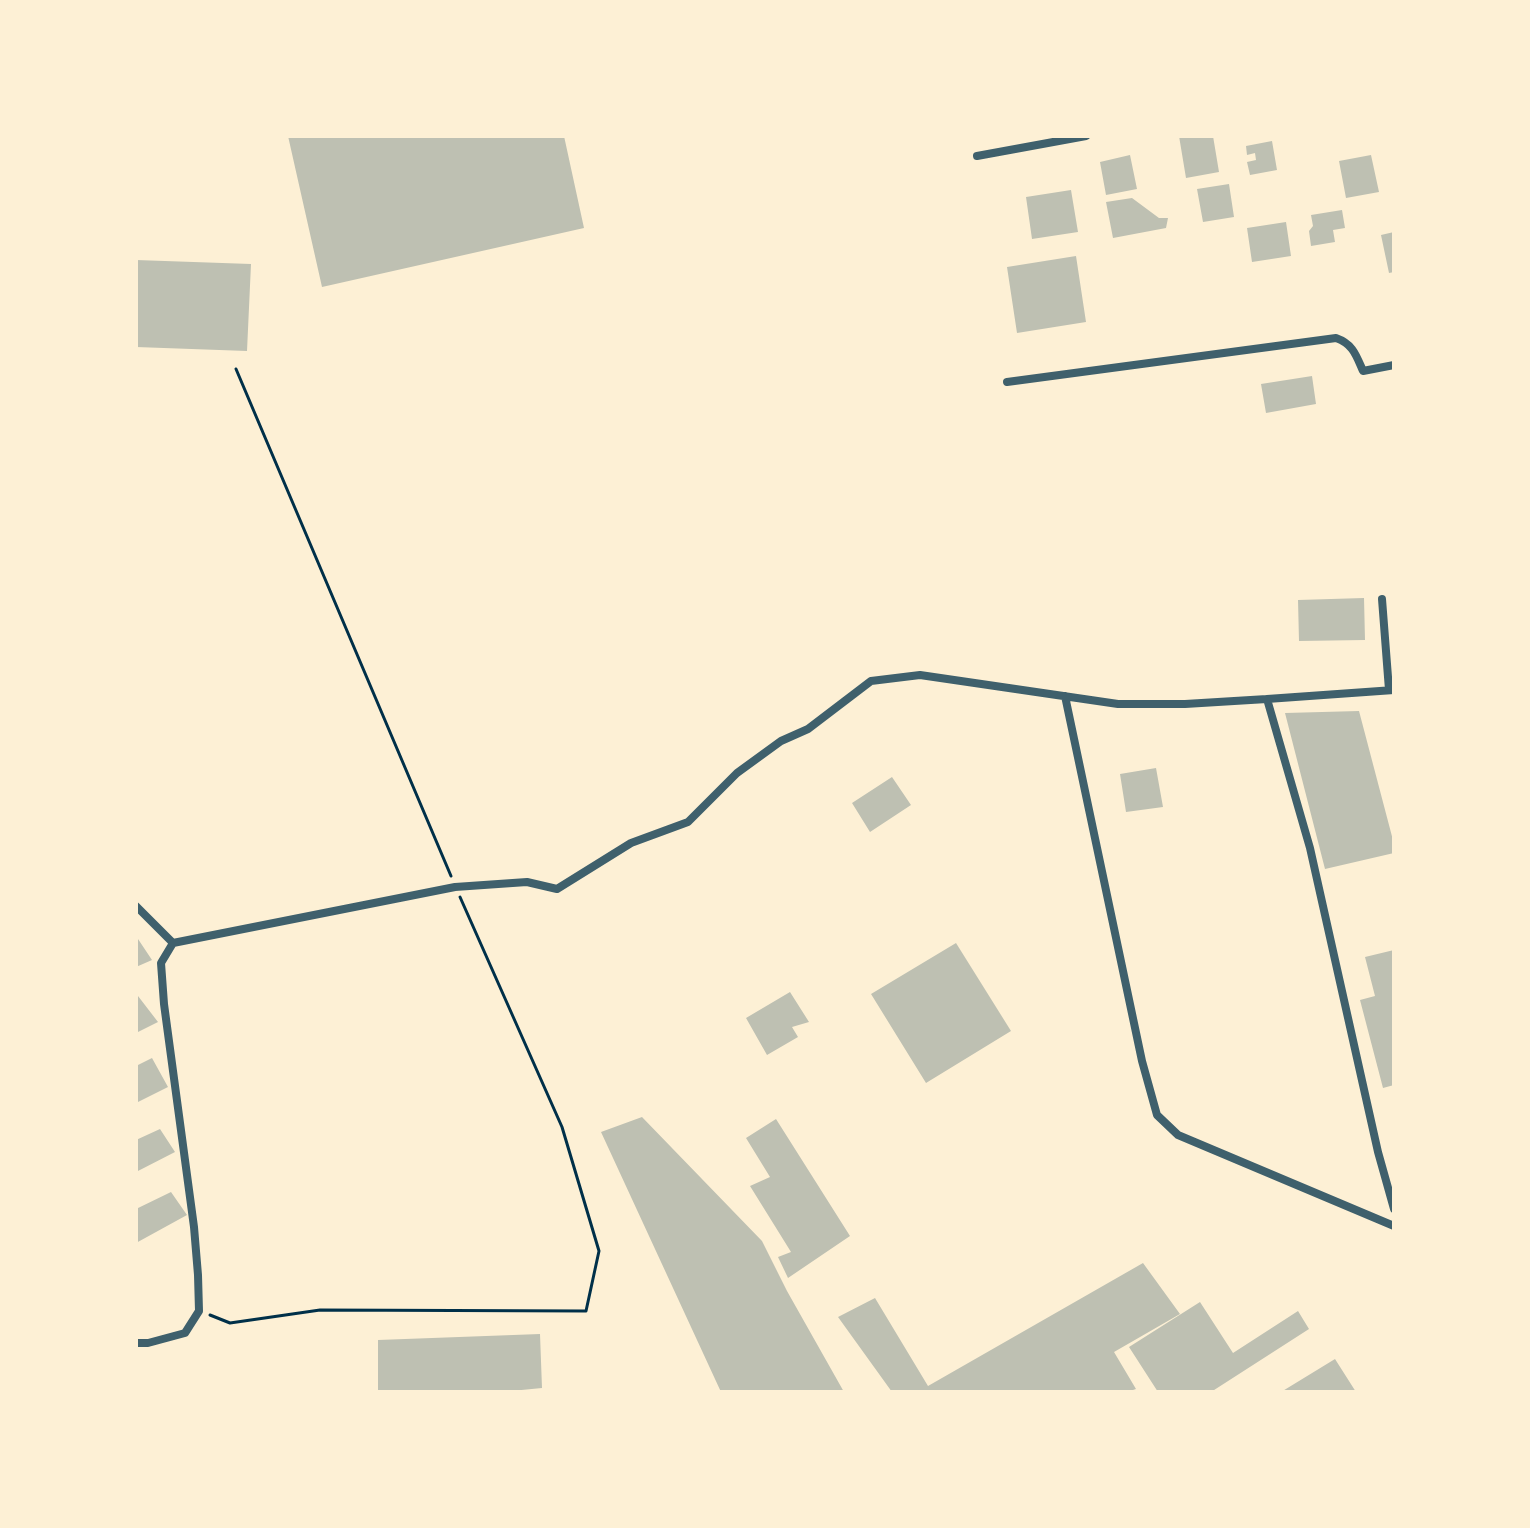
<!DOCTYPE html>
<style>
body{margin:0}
#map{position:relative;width:1530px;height:1528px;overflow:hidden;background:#fdf0d5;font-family:Mulish,sans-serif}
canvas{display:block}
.frame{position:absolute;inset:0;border:138px solid #fdf0d5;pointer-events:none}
</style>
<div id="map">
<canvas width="1530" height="1528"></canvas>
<div class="frame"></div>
</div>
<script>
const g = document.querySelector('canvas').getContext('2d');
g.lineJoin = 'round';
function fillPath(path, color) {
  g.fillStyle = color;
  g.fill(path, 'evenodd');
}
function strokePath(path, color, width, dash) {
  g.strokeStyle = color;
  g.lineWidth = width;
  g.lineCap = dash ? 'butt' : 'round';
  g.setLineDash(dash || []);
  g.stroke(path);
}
fillPath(new Path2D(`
 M288 136H564L584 228 322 287Z
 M1179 136H1213L1219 172 1186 178Z
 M1272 141 1277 170 1250 175 1247 162 1256 160 1255 153 1247 155 1246 146Z
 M1130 155 1137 189 1106 195 1100 162Z
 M1371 155 1379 192 1346 198 1339 161Z
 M1229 184 1234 217 1203 222 1197 189Z
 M1071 190 1078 232 1032 239 1026 197Z
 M1132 198 1159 218H1168L1166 228 1113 238 1106 202Z
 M1342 210 1345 228 1333 230 1335 242 1311 246 1309 231 1313 226 1311 215Z
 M1286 222 1291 256 1252 262 1247 228Z
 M1394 232V272L1389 273 1381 235Z
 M1076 256 1086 322 1017 333 1007 267Z
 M136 260 251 264 247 351 136 347Z
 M1312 376 1316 404 1266 413 1261 384Z
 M1364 598 1365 640 1299 641 1298 600Z
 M1359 711 1394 844V853L1325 869 1285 713Z
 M1156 768 1163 807 1126 812 1120 774Z
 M892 777 911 805 870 832 852 803Z
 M136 936 152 960 136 967Z
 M956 943 1011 1031 926 1083 871 994Z
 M1394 950V1085L1383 1088 1360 1000 1375 996 1365 957Z
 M790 992 809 1022 792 1027 798 1037 767 1055 746 1018Z
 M138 996 158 1022 136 1033V997Z
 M152 1058 168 1087 136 1103V1066Z
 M642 1117 762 1241 787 1291 844 1392H721L601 1132Z
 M776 1119 850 1236 788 1278 778 1257 791 1252 750 1186 770 1177 746 1138Z
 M160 1129 175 1152 136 1172V1140Z
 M171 1192 187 1215 136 1243V1209Z
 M1143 1263 1180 1314 1114 1352 1136 1389 1127 1392H892L838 1317 875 1298 928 1386Z
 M1200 1302 1233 1353 1298 1311 1309 1329 1211 1392H1158L1129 1347Z
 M540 1334 542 1388 501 1392H378V1340Z
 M1335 1359 1356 1392H1281Z`), '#bec0b2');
strokePath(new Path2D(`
 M236 369 451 876
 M210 1315 230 1323 320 1310 586 1311 599 1251 562 1127 460 897`), '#003049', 3);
strokePath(new Path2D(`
 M977 156 1086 136
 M1007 382 1336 338C1353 344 1356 355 1363 371L1394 365
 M1382 599 1389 690
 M1065 696 1142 1061 1157 1115 1178 1135 1394 1226
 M1267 699 1394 690
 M136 906 173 943 455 887 527 882 557 889 631 843 688 822 737 773 781 741 808 729 871 681 920 675 1118 704H1185L1267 699 1310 848 1378 1152 1394 1209
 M136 1343H148L185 1333 199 1311 198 1275 194 1227 164 1004 161 963 173 943`), '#3f606c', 8);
</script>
